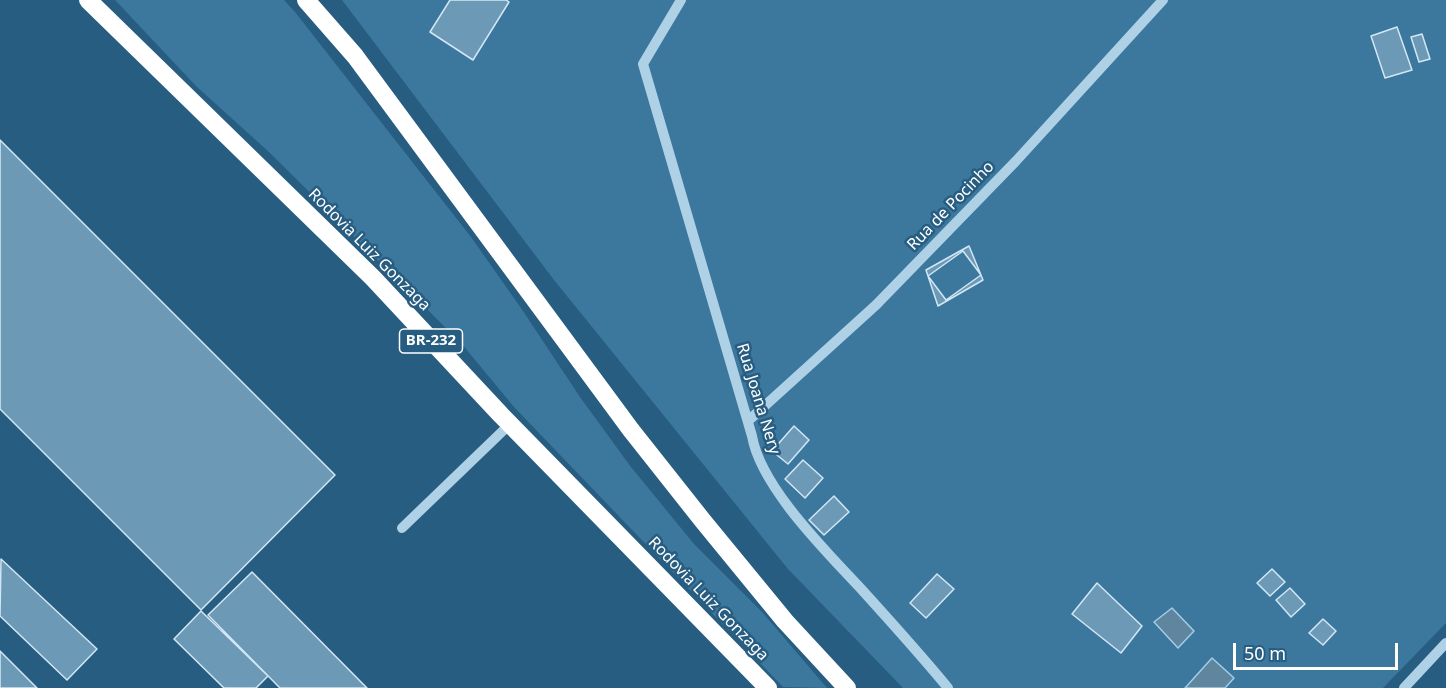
<!DOCTYPE html>
<style>
body{margin:0}
#map{position:relative;width:1446px;height:688px;overflow:hidden;background:#275d81;font-family:"Noto Sans",sans-serif}
canvas{display:block}
.scale{position:absolute;left:1233px;top:643px;width:165px;height:27px;box-sizing:border-box;border:3px solid #fff;border-top:0;padding-left:8px;font-size:18px;line-height:21px;white-space:nowrap;color:#fff;-webkit-text-stroke:4px #275d81;paint-order:stroke}
</style>
<div id="map">
<canvas width="1446" height="688"></canvas>
<div class="scale">50 m</div>
</div>
<script>
const g = document.querySelector('canvas').getContext('2d');
g.lineJoin = 'round';
function fillPath(path, color) {
  g.fillStyle = color;
  g.fill(path, 'evenodd');
}
function strokePath(path, color, width, dash) {
  g.strokeStyle = color;
  g.lineWidth = width;
  g.lineCap = dash ? 'butt' : 'round';
  g.setLineDash(dash || []);
  g.stroke(path);
}
function label(font, color, halo, rows, align = 'center') {
  g.font = font + ' "Noto Sans",sans-serif';
  g.lineWidth = 5;
  g.setLineDash([]);
  g.textBaseline = 'middle';
  g.strokeStyle = halo;
  g.fillStyle = color;
  for (const [text, x, y, turn = 0] of rows) {
    g.save();
    g.translate(x, y);
    g.rotate((+turn || 0) * Math.PI / 180);
    g.textAlign = isNaN(turn) ? turn : align;
    if (halo) g.strokeText(text, 0, 0);
    g.fillText(text, 0, 0);
    g.restore();
  }
}
fillPath(new Path2D(`
 M115 0H284L295 12 471 237 521 308 580 397 631 467 694 544 763 613 827 688 783 687 514 407 461 343 270 153 196 86Z
 M342 0H1446V623L1383 688H903L788 569 554 280Z`), '#3c779e');
const water = new Path2D(`
 M1172 608 1194 631 1178 648 1154 622Z
 M1212 658 1234 678 1225 688H1185Z`);
fillPath(water, '#60869f');
strokePath(water, '#a3cde6', 1.5);
const building = new Path2D(`
 M450 0H506L509 2 473 60 430 32Z
 M1397 27 1412 70 1385 78 1371 36Z
 M1422 34 1430 59 1419 62 1411 37Z
 M0 140 335 475 201 610 0 409Z
 M969 246 983 280 938 306 926 270Z
 M963 251 981 275 946 300 928 276Z
 M794 426 809 440 788 464 772 451Z
 M803 460 823 478 805 498 785 479Z
 M834 496 849 512 824 535 809 520Z
 M1 559 97 649 67 680 0 616Z
 M1272 569 1285 582 1270 596 1257 583Z
 M252 572 367 688H280L208 615Z
 M937 574 954 589 926 618 910 603Z
 M1097 583 1142 626 1121 653 1072 614Z
 M1290 588 1305 604 1291 617 1276 600Z
 M201 611 268 676 256 688H224L174 639Z
 M1323 619 1336 631 1323 645 1309 633Z
 M0 651 37 688H0Z`);
fillPath(building, '#6c99b6');
strokePath(building, '#d2e7f5', 1.5);
strokePath(new Path2D(`
 M681 0 643 64 752 436C761 488 828 553 863 591 892 623 921 655 948 688
 M748 421 876 305 1016 161 1163 0
 M402 528 510 424
 M1404 688 1446 643`), '#afd1e6', 10);
strokePath(new Path2D(`
 M88 0 373 278 501 415 768 688
 M306 0 355 56 631 430 703 521 785 621 847 688`), '#fff', 18);
for (const [x, y, w] of [
 [431,341,63]
]) {
  const box = new Path2D();
  box.roundRect(x - w / 2, y - 12, w, 24, 4.5);
  g.fillStyle = '#275d81';
  g.fill(box);
  strokePath(box, '#fff', 1.5);
}
label('bold 15px', '#fff', null, [
 ["BR-232",431,341]
]);
label('16px', '#fff', '#275d81', [
 ["Rua de Pocinho",951,206,-46],
 ["Rodovia Luiz Gonzaga",369,250,45],
 ["Rua Joana Nery",758,399,73],
 ["Rodovia Luiz Gonzaga",708,599,46]
]);
</script>
